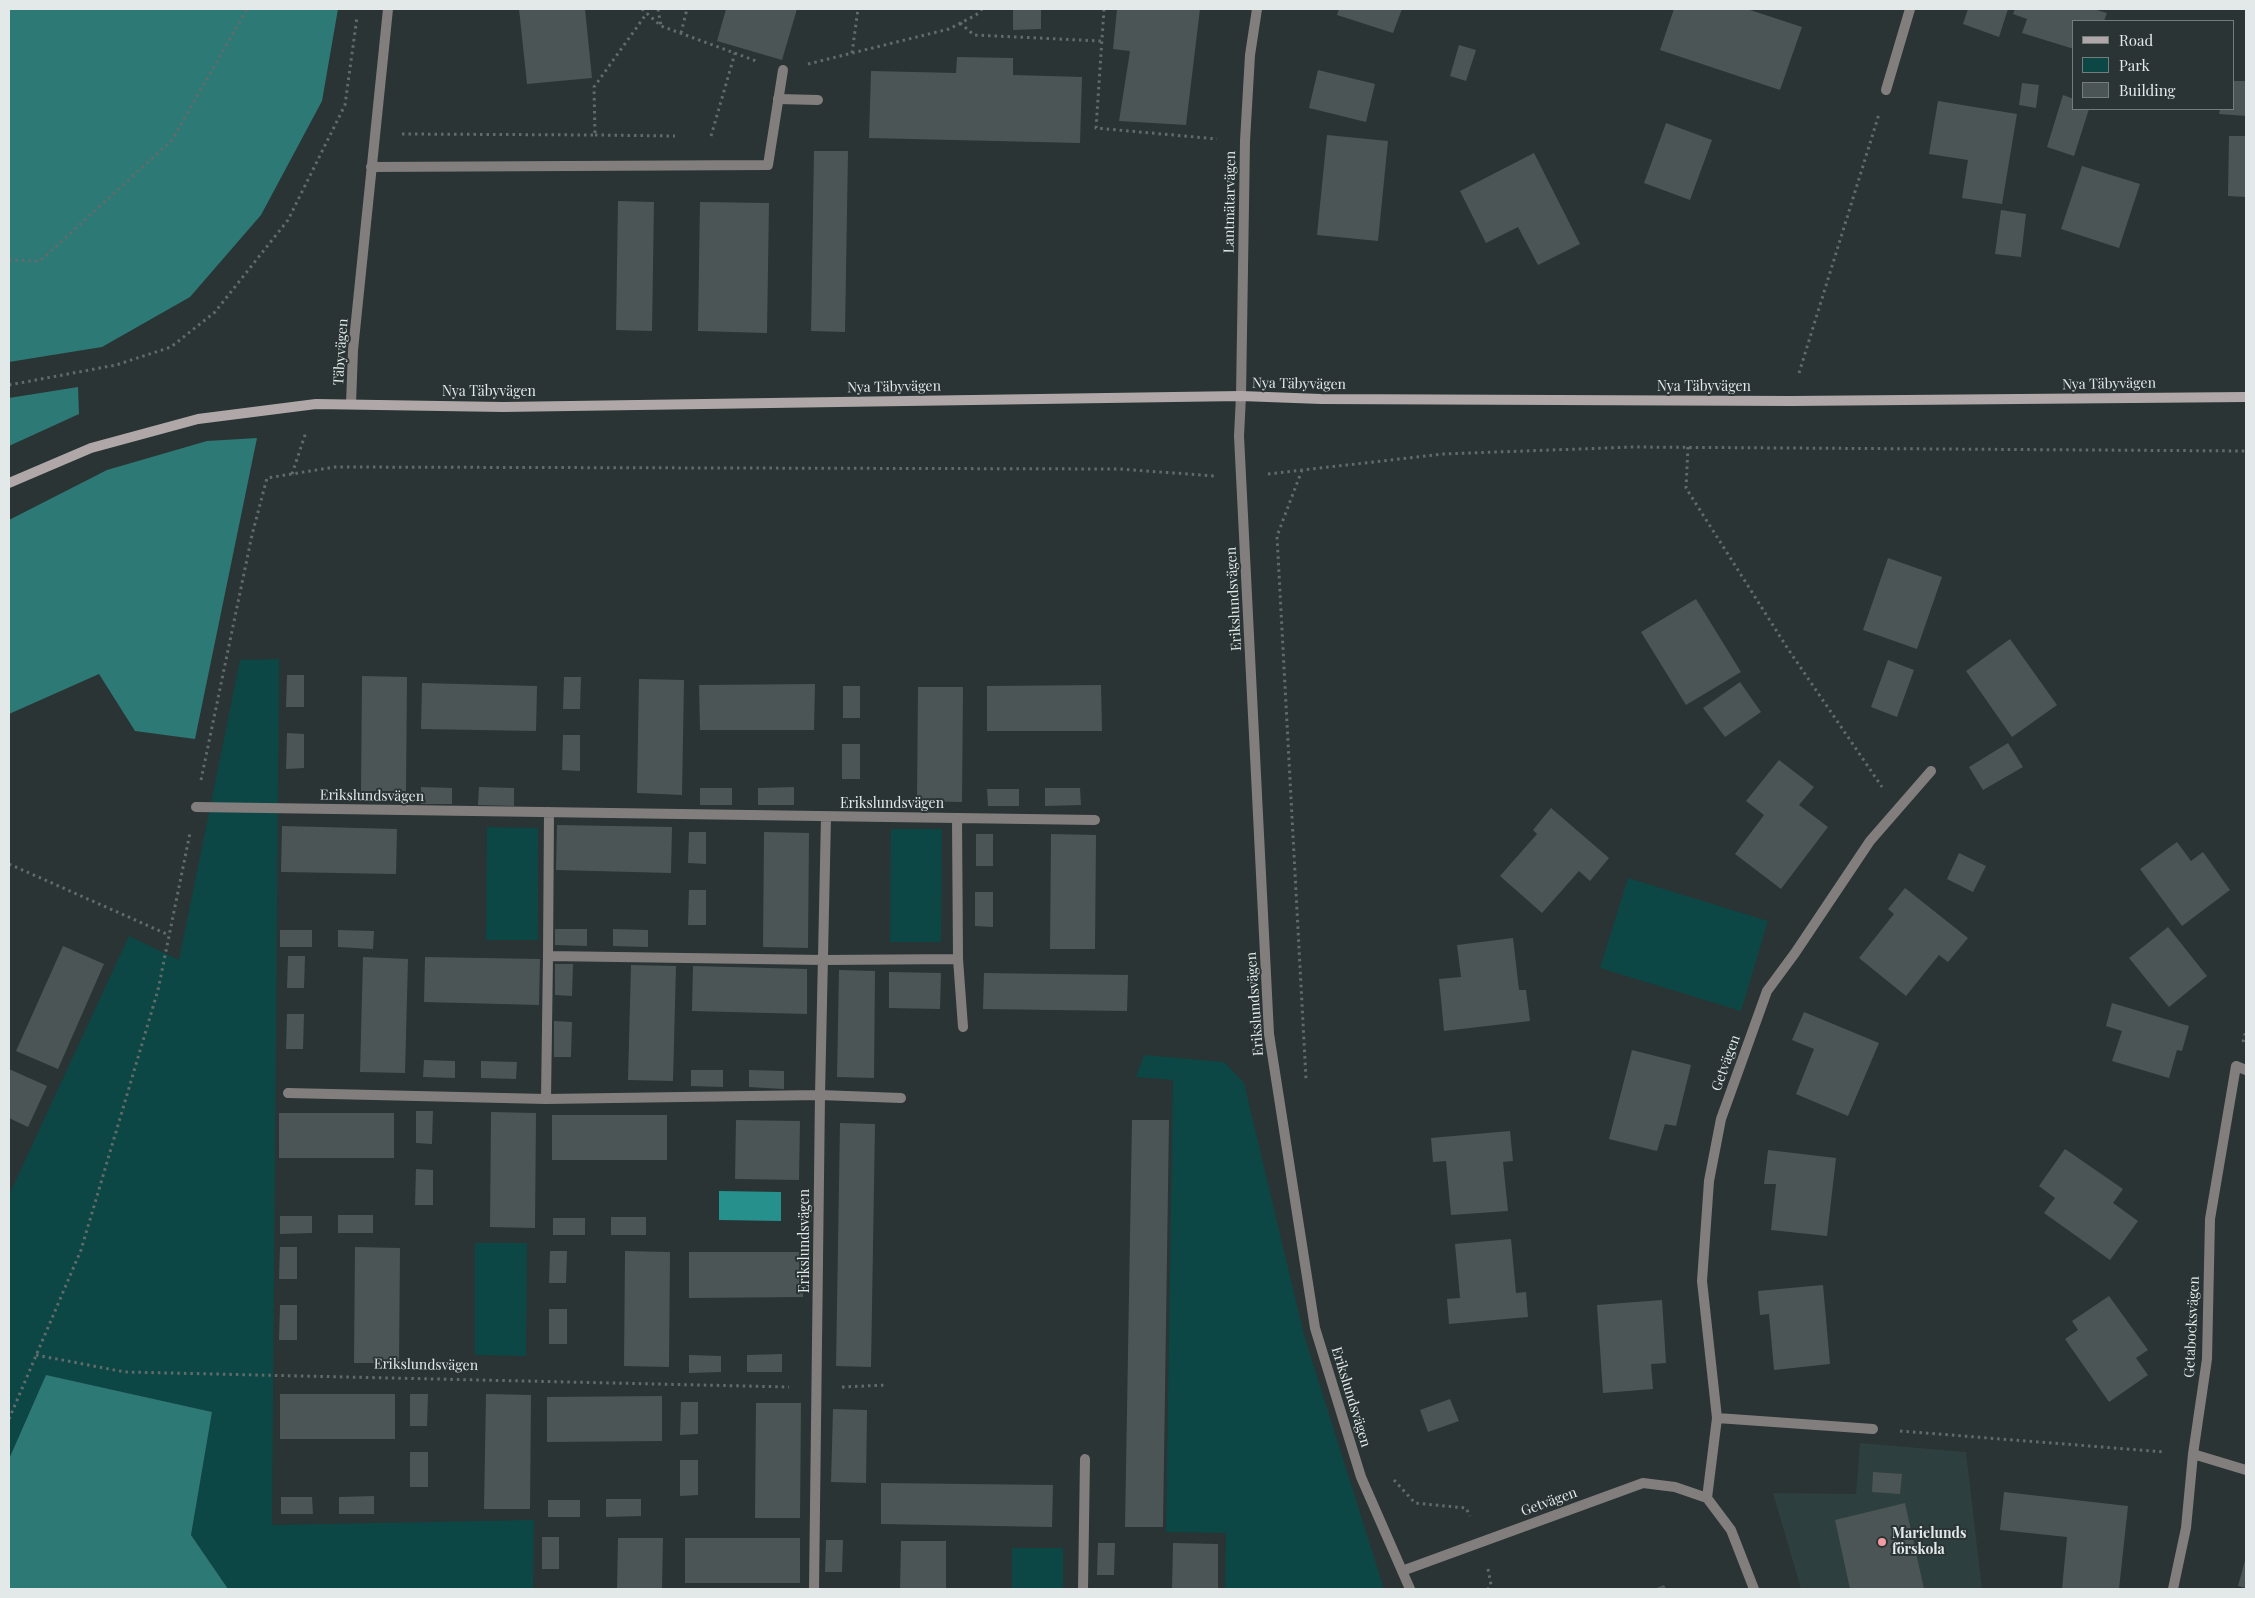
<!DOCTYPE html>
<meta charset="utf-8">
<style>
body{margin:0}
#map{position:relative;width:2255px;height:1598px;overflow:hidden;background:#2a3434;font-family:"Playfair Display",serif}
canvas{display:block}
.frame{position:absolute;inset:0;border:10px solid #e3e9e9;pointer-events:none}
.legend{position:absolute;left:2072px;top:20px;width:162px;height:90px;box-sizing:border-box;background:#2a3434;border:1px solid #747c7c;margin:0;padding:6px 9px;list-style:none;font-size:15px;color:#e3e9e9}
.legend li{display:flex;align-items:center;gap:10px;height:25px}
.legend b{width:25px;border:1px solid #747c7c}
</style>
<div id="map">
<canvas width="2255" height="1598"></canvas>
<div class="frame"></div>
<ul class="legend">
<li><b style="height:6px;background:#b0a8a8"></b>Road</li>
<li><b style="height:14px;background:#0c4745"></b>Park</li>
<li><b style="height:14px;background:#4b5555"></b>Building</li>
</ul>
</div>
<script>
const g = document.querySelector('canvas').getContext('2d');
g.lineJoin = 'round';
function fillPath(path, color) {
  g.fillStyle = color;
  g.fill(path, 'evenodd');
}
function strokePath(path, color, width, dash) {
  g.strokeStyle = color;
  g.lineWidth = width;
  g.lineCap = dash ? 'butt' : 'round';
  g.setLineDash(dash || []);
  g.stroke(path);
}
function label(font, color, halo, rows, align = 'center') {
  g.font = font + ' "Playfair Display",serif';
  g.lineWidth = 4;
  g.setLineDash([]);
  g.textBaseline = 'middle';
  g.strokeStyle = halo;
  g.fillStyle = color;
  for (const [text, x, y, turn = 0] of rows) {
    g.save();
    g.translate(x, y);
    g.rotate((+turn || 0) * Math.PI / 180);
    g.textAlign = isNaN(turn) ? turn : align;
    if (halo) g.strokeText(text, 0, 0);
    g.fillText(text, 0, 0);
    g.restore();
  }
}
fillPath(new Path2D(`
 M1860 1443 1966 1452 1982 1589H1801L1773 1493 1856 1494Z`), '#2d3f3e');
fillPath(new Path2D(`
 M279 659 272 1525 534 1520 533 1589H228L191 1535 212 1412 46 1375 9 1459V1195L129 936 179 960 240 660Z
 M487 827 538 828V940H486Z
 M891 829H942L941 942H890Z
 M1628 878 1768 921 1741 1011 1600 968Z
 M1144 1055 1224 1062 1244 1083 1304 1335 1384 1589H1225L1226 1533 1166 1532 1173 1080 1136 1077Z
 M475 1243H527L526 1356 475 1355Z
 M1012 1548H1063V1589H1012Z`), '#0c4745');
fillPath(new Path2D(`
 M9 9H338L322 101 261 215 190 297 102 347 9 362Z
 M78 387 79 414 9 446V398Z
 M257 438 195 739 135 731 99 674 9 714V520L107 470 207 441Z
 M46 1375 212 1412 191 1535 228 1589H9V1459Z`), '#2d7976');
fillPath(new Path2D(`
 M719 1191 781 1192V1221L719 1220Z`), '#25908c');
fillPath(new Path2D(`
 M519 9H585L592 78 527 84Z
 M726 9H797L782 60 717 41Z
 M1013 9H1041V29L1013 30Z
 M1117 9H1200L1186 125 1119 121 1130 51 1113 49Z
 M1339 9H1402L1393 33 1337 15Z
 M1674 9H1747L1802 27 1780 90 1660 50Z
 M1968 9H2008L1999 37 1963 24Z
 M2015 9H2093L2107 13 2104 21H2074V49L2022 33 2027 19 2013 14Z
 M1459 45 1476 50 1466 81 1450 76Z
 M957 57 1013 58V75L1082 77 1080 143 869 138 871 71 956 73Z
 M1318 70 1375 84 1366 122 1309 108Z
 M2234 81H2246V116L2219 114 2220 109H2234Z
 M2022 83 2039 85 2036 108 2019 105Z
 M2063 95 2074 99V109H2089L2074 156 2047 147Z
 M1938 101 2017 114 2002 204 1962 198 1968 160 1929 154Z
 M1666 123 1712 140 1690 200 1644 183Z
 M1327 135 1388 141 1378 241 1317 235Z
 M2229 136H2246V197L2228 196Z
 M814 151H848L845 332 811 331Z
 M1534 153 1580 244 1538 265 1518 227 1486 243 1460 191Z
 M2082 166 2140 184 2119 248 2061 229Z
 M618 201 654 202 652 331 616 330Z
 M700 202 769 203 767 333 698 331Z
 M2001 210 2026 214 2021 257 1995 254Z
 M1888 558 1942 577 1917 649 1863 630Z
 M1696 599 1741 672 1686 705 1641 632Z
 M2010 639 2057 705 2012 737 1966 671Z
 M1888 660 1914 670 1897 717 1871 707Z
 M287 675H304V707H286Z
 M362 676 407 677 406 791H361Z
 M564 677H581L580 709H563Z
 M639 679 684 680 682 795 637 793Z
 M1740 682 1761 712 1725 737 1703 708Z
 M422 683 537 686 536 731 421 729Z
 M815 684 814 730H700L699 685Z
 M1101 685 1102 731H987V686Z
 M843 686H860V718H843Z
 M918 687H963L962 802 917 801Z
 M287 733 304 734V768L286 769Z
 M563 735H580V771L562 770Z
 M2008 743 2023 767 1983 790 1969 767Z
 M842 744H860V779H842Z
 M1779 760 1814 787 1799 805 1828 827 1781 889 1735 854 1764 815 1746 801Z
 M421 787 452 788V804H421Z
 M479 787 514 788V806L478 805Z
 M794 787V805H758V788Z
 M700 788H732V805H700Z
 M1045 788H1080L1081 805 1045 806Z
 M987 789H1019V806H988Z
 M1551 808 1609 858 1590 881 1579 871 1542 913 1500 876 1537 834 1533 830Z
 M557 825 672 827 671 873 556 870Z
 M282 826 397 829 396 874 281 872Z
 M689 832H706V864L688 863Z
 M764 832 809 833 808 948 763 947Z
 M976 834H993V866H976Z
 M1051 834 1096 835 1095 949H1050Z
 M2177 842 2191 861 2203 852 2230 890 2182 926 2140 869Z
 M1959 853 1986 866 1973 892 1947 879Z
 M1905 888 1968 938 1948 962 1939 955 1906 996 1859 958 1894 914 1888 909Z
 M689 890H706V925H688Z
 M975 892H993V927L975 926Z
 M2168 927 2207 976 2169 1007 2129 958Z
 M555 929H587V946L555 945Z
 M613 929 648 930V947L613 946Z
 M280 930H312V947H280Z
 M338 930 374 931 373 949 338 947Z
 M1513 938 1519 990H1526L1530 1021 1444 1031 1439 979 1461 977 1457 945Z
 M63 946 104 964 58 1069 16 1051Z
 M288 956H305L304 988H287Z
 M363 957 408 959 405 1073 360 1072Z
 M425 957 540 959 539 1005 424 1002Z
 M555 964H573L572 996 555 995Z
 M631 965 676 966 673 1081 628 1080Z
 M693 966 807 969V1014L692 1011Z
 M839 970 875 971 874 1078 837 1077Z
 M889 972 941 973 940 1009 889 1008Z
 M984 973 1128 975 1127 1011 983 1009Z
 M2112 1003 2189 1026 2182 1051 2177 1050 2169 1078 2112 1061 2122 1031 2106 1026Z
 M1804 1012 1879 1043 1848 1116 1796 1094 1814 1049 1792 1040Z
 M287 1014H304L303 1049H286Z
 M554 1021 572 1022 571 1057H554Z
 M1632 1050 1691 1065 1676 1126 1665 1124 1657 1151 1609 1139Z
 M424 1060 455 1061V1078L423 1077Z
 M481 1061 517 1062 516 1079 481 1078Z
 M9 1069 47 1086 28 1127 9 1118Z
 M691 1070H723V1087L691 1086Z
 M749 1070 784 1071V1089L749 1087Z
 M416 1111H433L432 1144 416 1143Z
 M491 1112 536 1113 535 1228 490 1227Z
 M279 1113H394V1158H279Z
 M552 1115H667V1160H552Z
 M736 1120 800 1121 799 1180 735 1179Z
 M1132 1120H1169L1163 1527H1125Z
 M840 1123 875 1124 871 1367 836 1366Z
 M1510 1131 1513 1161 1503 1162 1508 1211 1451 1215 1446 1161 1433 1162 1431 1138Z
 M2065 1149 2123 1189 2113 1203 2138 1221 2110 1260 2044 1213 2055 1198 2039 1186Z
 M1768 1150 1836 1158 1827 1236 1771 1230 1776 1184H1764Z
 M416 1169 433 1170V1205H415Z
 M338 1215H373V1233H338Z
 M280 1216H312V1233L280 1234Z
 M611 1217H646V1235H611Z
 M553 1218H585V1235H553Z
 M1511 1239 1516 1293 1526 1292 1528 1317 1449 1324 1447 1299 1460 1298 1455 1244Z
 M280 1247H297V1279H279Z
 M355 1247 400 1248 399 1363H354Z
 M550 1251H567L566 1283H549Z
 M625 1251 670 1252 669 1367 624 1366Z
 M689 1252H803V1297L689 1298Z
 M1823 1285 1830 1364 1774 1370 1769 1314 1760 1315 1758 1291Z
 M2109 1296 2148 1350 2136 1358 2148 1375 2109 1402 2065 1339 2078 1330 2072 1321Z
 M1662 1300 1666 1363 1651 1364 1653 1389 1603 1393 1597 1305Z
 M280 1305H297V1340H279Z
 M549 1309H567V1344H549Z
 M782 1354V1372H747V1355Z
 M689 1355 721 1356V1372L689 1373Z
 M280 1394H395V1439H280Z
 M410 1394H428L427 1426H410Z
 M486 1394 531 1395 530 1509H484Z
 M662 1396V1441L547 1442V1397Z
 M1450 1399 1459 1421 1428 1432 1420 1410Z
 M681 1402H698V1434L680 1435Z
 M756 1403H801L800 1518H755Z
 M833 1409 867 1410 866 1483 831 1482Z
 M410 1452H428V1487H410Z
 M680 1460H698V1495L680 1496Z
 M1873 1472 1902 1474 1900 1494 1872 1492Z
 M881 1483 1053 1485 1052 1527 881 1524Z
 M2004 1492 2128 1506 2119 1589H2062L2067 1537 2000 1530Z
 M374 1496V1514H339V1497Z
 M281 1497H312L313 1514H281Z
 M606 1499H641V1516L606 1517Z
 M548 1500H580V1517H548Z
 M1905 1503 1924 1589H1850L1835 1520Z
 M542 1537H559V1569H542Z
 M618 1538H663L662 1589H617Z
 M685 1538H800V1583H685Z
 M826 1540H843L842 1572H825Z
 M901 1541H946V1589H900Z
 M1098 1543H1115L1114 1575H1097Z
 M1173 1543 1218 1544V1589H1172Z
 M2246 1557V1588L2238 1586Z
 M1664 1585 1666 1589H1654Z`), '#4b5555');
strokePath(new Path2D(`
 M642 9 661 26 759 62
 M658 9 661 26
 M1104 9 1096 128 1217 139
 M960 23 974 35 1101 41
 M681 33 687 9
 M852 53 858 9
 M808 64 949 29 976 15 982 9
 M402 134 595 135 594 87 647 13
 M595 135 675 136
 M711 136 735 53
 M9 260 40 261 172 140 247 9
 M1799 373 1879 114
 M9 385 116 365 171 347 215 312 288 220 345 105 357 17
 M1688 447 1686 488 1788 649 1882 787
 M1302 470 1277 536 1306 1079
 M292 474 306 432
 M1268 474 1443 454 1633 447 2246 451
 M201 780 252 535 267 478 335 467 1119 469 1215 476
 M9 864 169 935
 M2243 1042 2246 1030
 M36 1355 125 1372 789 1387
 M842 1387 887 1385
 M9 1419 81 1250 158 990 190 833
 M1900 1431 2165 1452
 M1394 1480 1415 1503 1466 1508 1470 1516
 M1488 1569 1491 1585 1488 1589`), '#626b6b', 3, [2.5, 4]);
strokePath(new Path2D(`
 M778 99 818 100
 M196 807 1095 820
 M549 812 548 956 824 960 958 959
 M957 818 958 959 963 1027
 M288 1093 546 1099 820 1095 901 1098
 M546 1099 548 956
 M814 1589 820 1095 826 817
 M1083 1589 1085 1459`), '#837e7e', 10);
strokePath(new Path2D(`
 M1257 9 1250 55 1245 141 1241 396 1239 436 1269 1034 1315 1328 1361 1477 1410 1589
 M1886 90 1910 9
 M371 167 768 165 783 70
 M351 404 353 350 388 9
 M1717 1418 1873 1429
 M2193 1454 2246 1470
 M1707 1498 1717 1418 1702 1281 1709 1181 1721 1119 1767 991 1795 953 1870 841 1931 771
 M1402 1571 1643 1483 1675 1487 1707 1498 1731 1530 1754 1589
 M2173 1589 2186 1528 2193 1454 2207 1359 2210 1219 2236 1066 2246 1070`), '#837e7e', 10);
strokePath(new Path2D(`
 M9 483 91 448 198 419 316 404 503 407 1241 396 1321 399 1791 401 2246 397`), '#b0a8a8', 10);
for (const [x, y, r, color] of [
 [1882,1542,5,"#f49aa3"]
]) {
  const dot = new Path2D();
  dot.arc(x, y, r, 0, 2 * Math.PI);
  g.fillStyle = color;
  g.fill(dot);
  strokePath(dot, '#2a3434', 2);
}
label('14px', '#e3e9e9', '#2a3434', [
 ["Lantmätarvägen",1230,202,-89],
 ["Täbyvägen",341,352,-86],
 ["Nya Täbyvägen",1299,384,1],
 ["Nya Täbyvägen",2109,384,-1],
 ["Nya Täbyvägen",894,387,-1],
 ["Nya Täbyvägen",1704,387],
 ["Nya Täbyvägen",489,392],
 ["Erikslundsvägen",1234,599,-93],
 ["Erikslundsvägen",372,796,1],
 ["Erikslundsvägen",892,804],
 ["Erikslundsvägen",1255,1004,-94],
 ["Getvägen",1726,1063,-70],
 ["Erikslundsvägen",805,1241,-90],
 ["Getabocksvägen",2192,1327,-87],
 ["Erikslundsvägen",426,1365,1],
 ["Erikslundsvägen",1351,1397,73],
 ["Getvägen",1549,1502,-20]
]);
label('bold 14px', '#e3e9e9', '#2a3434', [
 ["Marielunds",1892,1534],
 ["förskola",1892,1550]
], 'left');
</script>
